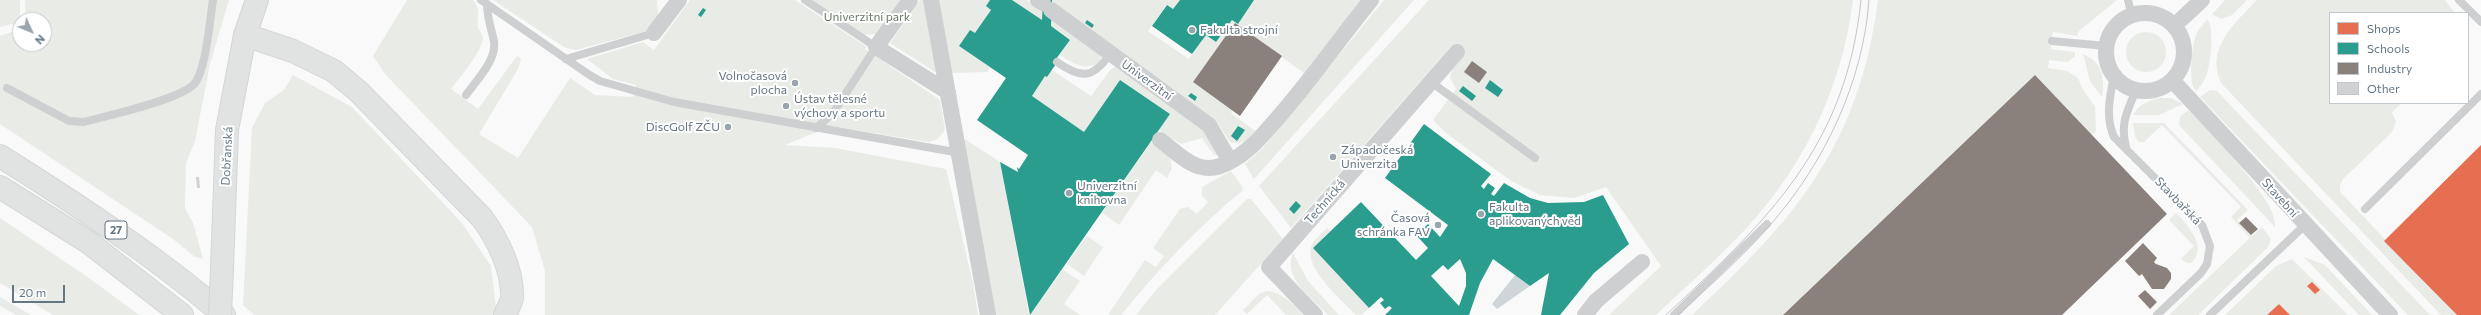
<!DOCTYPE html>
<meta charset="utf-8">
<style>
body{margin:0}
#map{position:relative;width:2481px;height:315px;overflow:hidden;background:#f9f9f9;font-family:Commissioner,sans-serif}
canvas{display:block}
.legend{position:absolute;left:2329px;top:12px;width:140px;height:92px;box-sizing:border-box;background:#fff;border:1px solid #c1c8cd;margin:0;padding:5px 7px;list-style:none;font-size:12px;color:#657683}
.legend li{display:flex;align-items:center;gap:8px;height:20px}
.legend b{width:20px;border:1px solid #c1c8cd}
.north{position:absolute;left:12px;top:12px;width:40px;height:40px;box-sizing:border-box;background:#fff;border:1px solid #c1c8cd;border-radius:50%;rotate:134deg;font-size:11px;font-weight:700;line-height:16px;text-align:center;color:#657683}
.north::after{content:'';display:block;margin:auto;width:14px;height:18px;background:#99a4ac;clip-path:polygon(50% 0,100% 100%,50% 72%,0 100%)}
.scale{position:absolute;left:12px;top:285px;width:53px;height:18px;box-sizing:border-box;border:2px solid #657683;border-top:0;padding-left:5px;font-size:12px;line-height:14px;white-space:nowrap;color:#657683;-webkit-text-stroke:3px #fff;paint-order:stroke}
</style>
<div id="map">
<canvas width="2481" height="315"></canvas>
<ul class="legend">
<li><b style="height:11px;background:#e76f51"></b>Shops</li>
<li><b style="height:11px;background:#2a9d8f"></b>Schools</li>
<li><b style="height:11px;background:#8a817c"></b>Industry</li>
<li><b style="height:11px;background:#d0d2d3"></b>Other</li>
</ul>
<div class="north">N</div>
<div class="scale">20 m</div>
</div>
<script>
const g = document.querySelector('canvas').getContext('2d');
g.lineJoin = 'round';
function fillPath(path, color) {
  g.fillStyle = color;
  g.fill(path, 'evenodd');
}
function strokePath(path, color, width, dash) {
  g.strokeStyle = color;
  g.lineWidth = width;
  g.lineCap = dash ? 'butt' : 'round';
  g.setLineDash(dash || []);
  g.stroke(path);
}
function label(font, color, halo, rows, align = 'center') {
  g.font = font + ' Commissioner,sans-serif';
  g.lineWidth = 4;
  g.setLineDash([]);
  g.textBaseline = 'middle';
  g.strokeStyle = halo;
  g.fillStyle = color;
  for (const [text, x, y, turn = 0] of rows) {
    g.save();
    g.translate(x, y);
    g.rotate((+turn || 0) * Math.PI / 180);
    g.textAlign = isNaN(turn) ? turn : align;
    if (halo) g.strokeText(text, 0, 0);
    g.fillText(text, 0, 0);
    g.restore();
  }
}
fillPath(new Path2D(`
 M0 0H20V22L0 27Z
 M25 0H229L210 64 195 141 186 163 185 208 193 223 203 259 195 257 173 239 0 124V36L20 29V44H44V20H26Z
 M407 0H473C481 8 477 15 478 26 478 30 482 33 483 37 483 51 459 78 451 89L478 109 517 56 521 59 518 69 479 134 518 158 570 78 595 95 633 97 636 85 613 79 587 59 643 42 654 50 690 0H795L867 47 865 49 940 100 945 130 938 139 929 142 831 126 785 145 835 148 946 169 973 283 978 315H545V271L532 227 385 74 373 56Z
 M493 0H657L658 15 647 31 576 50 564 47Z
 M810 0H900L876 34 863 35Z
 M920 0H925L941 76 890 43Z
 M937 0H990L986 6 991 10 975 33 970 30 959 46 990 68 987 72 950 73Z
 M1012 0H1027L1100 52 1101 59C1090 74 1072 63 1060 55L1070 40Z
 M1047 0H1180L1173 9 1166 5 1148 31 1189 59 1206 35 1216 42 1232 20 1238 23 1254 0H1362L1304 73 1235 23 1193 82 1233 110 1231 113 1255 131C1247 140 1243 145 1230 142L1215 119Z
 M1384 0H1414L1254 179 1245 164 1262 149Z
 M1429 0H1853C1841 92 1801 174 1735 240 1710 266 1682 290 1656 315H1609L1661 266 1606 187 1574 198 1540 195 1511 181 1446 133 1433 120 1456 89 1450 77 1452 70 1463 57 1451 46 1291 228 1259 186Z
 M1878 0H2117L2079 31 2077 36 2053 32 2051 49 2075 52V56L2068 62 2049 60 2048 68 2067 71 2078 78 2082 88 2095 107 2096 131 2092 135 2035 75 1783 315H1692C1795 219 1859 146 1878 0Z
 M2225 0H2247L2232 15 2221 19 2212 14Z
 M2257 0H2445L2455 13H2330V103H2402L2392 112 2396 122 2392 132 2343 179 2340 185V192L2457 315H2441L2221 83C2205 48 2235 23 2257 0Z
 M2207 19C2215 28 2211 67 2205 78 2203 83 2200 87 2196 91 2187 82 2192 46 2196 35 2198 29 2204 24 2207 19Z
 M2126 52a20 20 0 1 1 40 0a20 20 0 1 1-40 0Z
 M2083 54C2103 63 2105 77 2102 97L2090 81Z
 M1117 66 1206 128 1222 154 1214 155 1202 138 1181 144 1159 130 1170 114 1120 80 1084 132 1032 96 1045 76 1047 77 1052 70 1091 96 1111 69Z
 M293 75 352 107 462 223 491 266 496 308 494 315H254L243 305 252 128 265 103 284 90Z
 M2210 90 2217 91 2430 315H2408L2200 97Z
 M2160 98H2171L2183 104 2159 115H2133C2140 103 2148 101 2160 98Z
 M2188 110C2207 129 2280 202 2275 227L2179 125 2180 117Z
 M2133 123H2164L2248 210 2237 220 2252 236 2262 227 2271 239 2268 247 2198 315H2169L2250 238 2231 217 2241 207 2162 125 2144 142H2139L2135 137Z
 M960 136 1000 162 1029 315H991Z
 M1152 141 1169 154 1172 168 1167 178 1156 170 1119 225 1102 213Z
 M1231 171 1243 188 1242 191C1197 228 1158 270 1121 315H1108L1145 260 1156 267 1164 256 1153 248 1180 209 1188 207 1197 214 1208 202 1202 196V187Z
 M1247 199H1251L1283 239 1215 315H1136L1157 289Z
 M2176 213C2187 224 2209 248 2191 263H2187L2181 259 2194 246 2169 220Z
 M0 218 89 278 139 315H53L0 283Z
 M1327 228 1330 231 1313 248 1369 308 1361 315H1356C1342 300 1305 270 1311 247 1313 240 1321 234 1327 228Z
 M1087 236 1103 247 1084 276 1067 264Z
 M1293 253 1308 281 1339 315H1328C1313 299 1282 278 1293 253Z
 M2304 257 2325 265 2372 315H2359Z
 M2292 259 2348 315H2290L2279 304 2267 315H2225L2276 266Z
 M1063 270 1080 281 1064 304 1080 315H1030Z
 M1266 291C1283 292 1293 304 1303 315H1286L1267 295 1247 314 1243 310 1259 294Z
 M0 297 2 298 31 315H16L0 306Z`), '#e8ebe6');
fillPath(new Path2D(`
 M1515 275 1530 286 1497 309 1492 304Z`), '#ced6d9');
fillPath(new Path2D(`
 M2481 145V315H2457L2384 241Z
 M2312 282 2320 290 2315 294 2307 286Z
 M2279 304 2290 315H2267Z`), '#e76f51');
fillPath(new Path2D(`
 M990 0H1012L1042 20 1043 0H1052L1051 26 1070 40 1056 59 1058 61 1047 77 1045 76 1032 96 1084 132 1120 80 1170 114 1030 315 1000 162 1018 172 1017 167 1019 169 1028 155 977 120 1006 78 959 46 970 30 975 33 977 30 991 10 986 6Z
 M1180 0H1254L1238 24 1232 20 1216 42 1206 35 1192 54 1152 26 1167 5 1173 9Z
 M703 8 706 10 701 17 698 15Z
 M1087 20 1094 25 1092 28 1085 23Z
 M1490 80 1503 90 1498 97 1485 88Z
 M1463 86 1476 96 1472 101 1459 91Z
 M1191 93 1197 97 1195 101 1188 96Z
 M1424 124 1491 174 1481 186 1484 189 1488 183 1495 188 1491 194 1494 196 1504 183 1530 198 1548 203 1584 202 1603 195 1629 244 1594 273 1560 315H1541L1549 273 1530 286 1493 259 1480 283 1469 315H1385L1392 308 1389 306 1385 309 1380 303 1384 300 1381 297 1369 308 1313 248 1361 202 1416 260 1428 248 1416 235 1428 224 1440 237 1448 225 1385 178ZM1460 259 1466 273V286L1459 306 1431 276 1443 265 1448 270Z
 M1238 126 1245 130 1237 141 1231 136Z
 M1296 201 1301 206 1294 214 1289 209Z`), '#2a9d8f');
fillPath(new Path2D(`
 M1235 23 1282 56 1240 116 1193 82Z
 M1472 61 1487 72 1479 83 1464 72Z
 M2035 75 2167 214 2062 315H1783Z
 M2246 217 2258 229 2251 235 2239 223Z
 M2143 243 2157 258 2154 262 2156 264 2167 268 2171 273V279L2164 289H2152L2142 274 2139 276 2125 261Z
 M2145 290 2157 302 2150 309 2138 296Z`), '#8a817c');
fillPath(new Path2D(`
 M196 177H199L200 188H197Z`), '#d0d2d3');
const secondary = new Path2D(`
 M222 269 227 130 245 35 257 0`);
const primary = new Path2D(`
 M0 187 88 242 182 315`);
const highway = new Path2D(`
 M245 35 293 51 334 71 359 92 482 218C498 240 513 270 512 298 511 303 507 310 505 315
 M0 156C78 205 154 255 224 315`);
strokePath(secondary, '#d5d6d7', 24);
strokePath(primary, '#d5d6d7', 24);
strokePath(highway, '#d5d6d6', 24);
strokePath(new Path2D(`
 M481 0 588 74 600 81 674 102 960 153
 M805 0 876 47 833 113 816 128
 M2128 0 2132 16
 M2459 0 2481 22
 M2052 41 2106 46
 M566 59 654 33
 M1057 62C1083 80 1093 78 1111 53
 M2114 76C2110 95 2105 118 2114 137L2202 225 2210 246 2207 264 2201 273 2157 315
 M1431 82 1535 158
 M7 88 69 121 84 122C107 116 183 99 195 83 206 69 210 19 213 0
 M466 95C476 81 497 60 494 41 491 28 487 17 487 4
 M2126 147C2120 123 2127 112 2136 90
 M2365 209 2481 94
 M1674 315 1767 224
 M2210 315 2305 225`), '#cecfd0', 8);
strokePath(new Path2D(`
 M910 0 876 47 948 92
 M931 0 988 315
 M1038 0 1043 3
 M1051 10 1209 125 1230 161
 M2106 52a39 39 0 1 1 78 0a39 39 0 1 1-78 0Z
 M2174 26 2202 0
 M654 33 679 0
 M2172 80 2390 315
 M1160 140C1174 150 1190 168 1209 168 1225 168 1245 153 1256 142 1298 98 1333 47 1371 0
 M1315 315 1269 267 1457 52
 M1585 315 1596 301 1642 262`), '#cecfd0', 16);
strokePath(secondary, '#e1e2e2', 22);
strokePath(primary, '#e1e2e2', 22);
strokePath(highway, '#e1e2e2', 22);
strokePath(new Path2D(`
 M1666 315C1768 220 1846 147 1861 0
 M1678 315C1710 285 1743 257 1771 224 1825 162 1863 82 1869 0`), '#c3c5c6', 1);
const secondaryBridge = new Path2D(`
 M220 315 222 269`);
strokePath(secondaryBridge, '#d5d6d7', 24, []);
strokePath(secondaryBridge, '#e1e2e2', 22);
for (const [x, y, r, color] of [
 [1192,30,4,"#99a4ac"],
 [795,83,4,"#99a4ac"],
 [786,106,4,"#99a4ac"],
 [728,127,4,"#99a4ac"],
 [1333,157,4,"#99a4ac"],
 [1069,193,4,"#99a4ac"],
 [1481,214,4,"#99a4ac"],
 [1438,225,4,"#99a4ac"]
]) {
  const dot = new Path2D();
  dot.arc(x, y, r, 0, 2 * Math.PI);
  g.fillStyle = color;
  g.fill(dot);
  strokePath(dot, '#fff', 1.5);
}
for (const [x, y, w] of [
 [116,230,22]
]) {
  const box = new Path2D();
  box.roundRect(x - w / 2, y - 9, w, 18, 3);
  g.fillStyle = '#fff';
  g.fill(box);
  strokePath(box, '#657683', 1);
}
label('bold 11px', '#657683', null, [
 ["27",116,230]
]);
label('12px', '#687a64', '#fff', [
 ["Univerzitní park",867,17]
]);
label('12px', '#657683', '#fff', [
 ["Fakulta strojní",1200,30],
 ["Volnočasová",787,76,"right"],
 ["plocha",787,90,"right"],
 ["Ústav tělesné",794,99],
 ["výchovy a sportu",794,113],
 ["DiscGolf ZČU",720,127,"right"],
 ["Západočeská",1341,150],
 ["Univerzita",1341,164],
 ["Univerzitní",1077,186],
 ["knihovna",1077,200],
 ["Fakulta",1489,207],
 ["aplikovaných věd",1489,221],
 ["Časová",1430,218,"right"],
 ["schránka FAV",1430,232,"right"]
], 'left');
label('12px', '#657683', '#fff', [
 ["Univerzitní",1147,80,36],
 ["Dobřanská",227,156,-87],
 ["Stavební",2280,198,48],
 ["Stavbařská",2178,201,46],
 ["Technická",1325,202,-49]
]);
</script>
